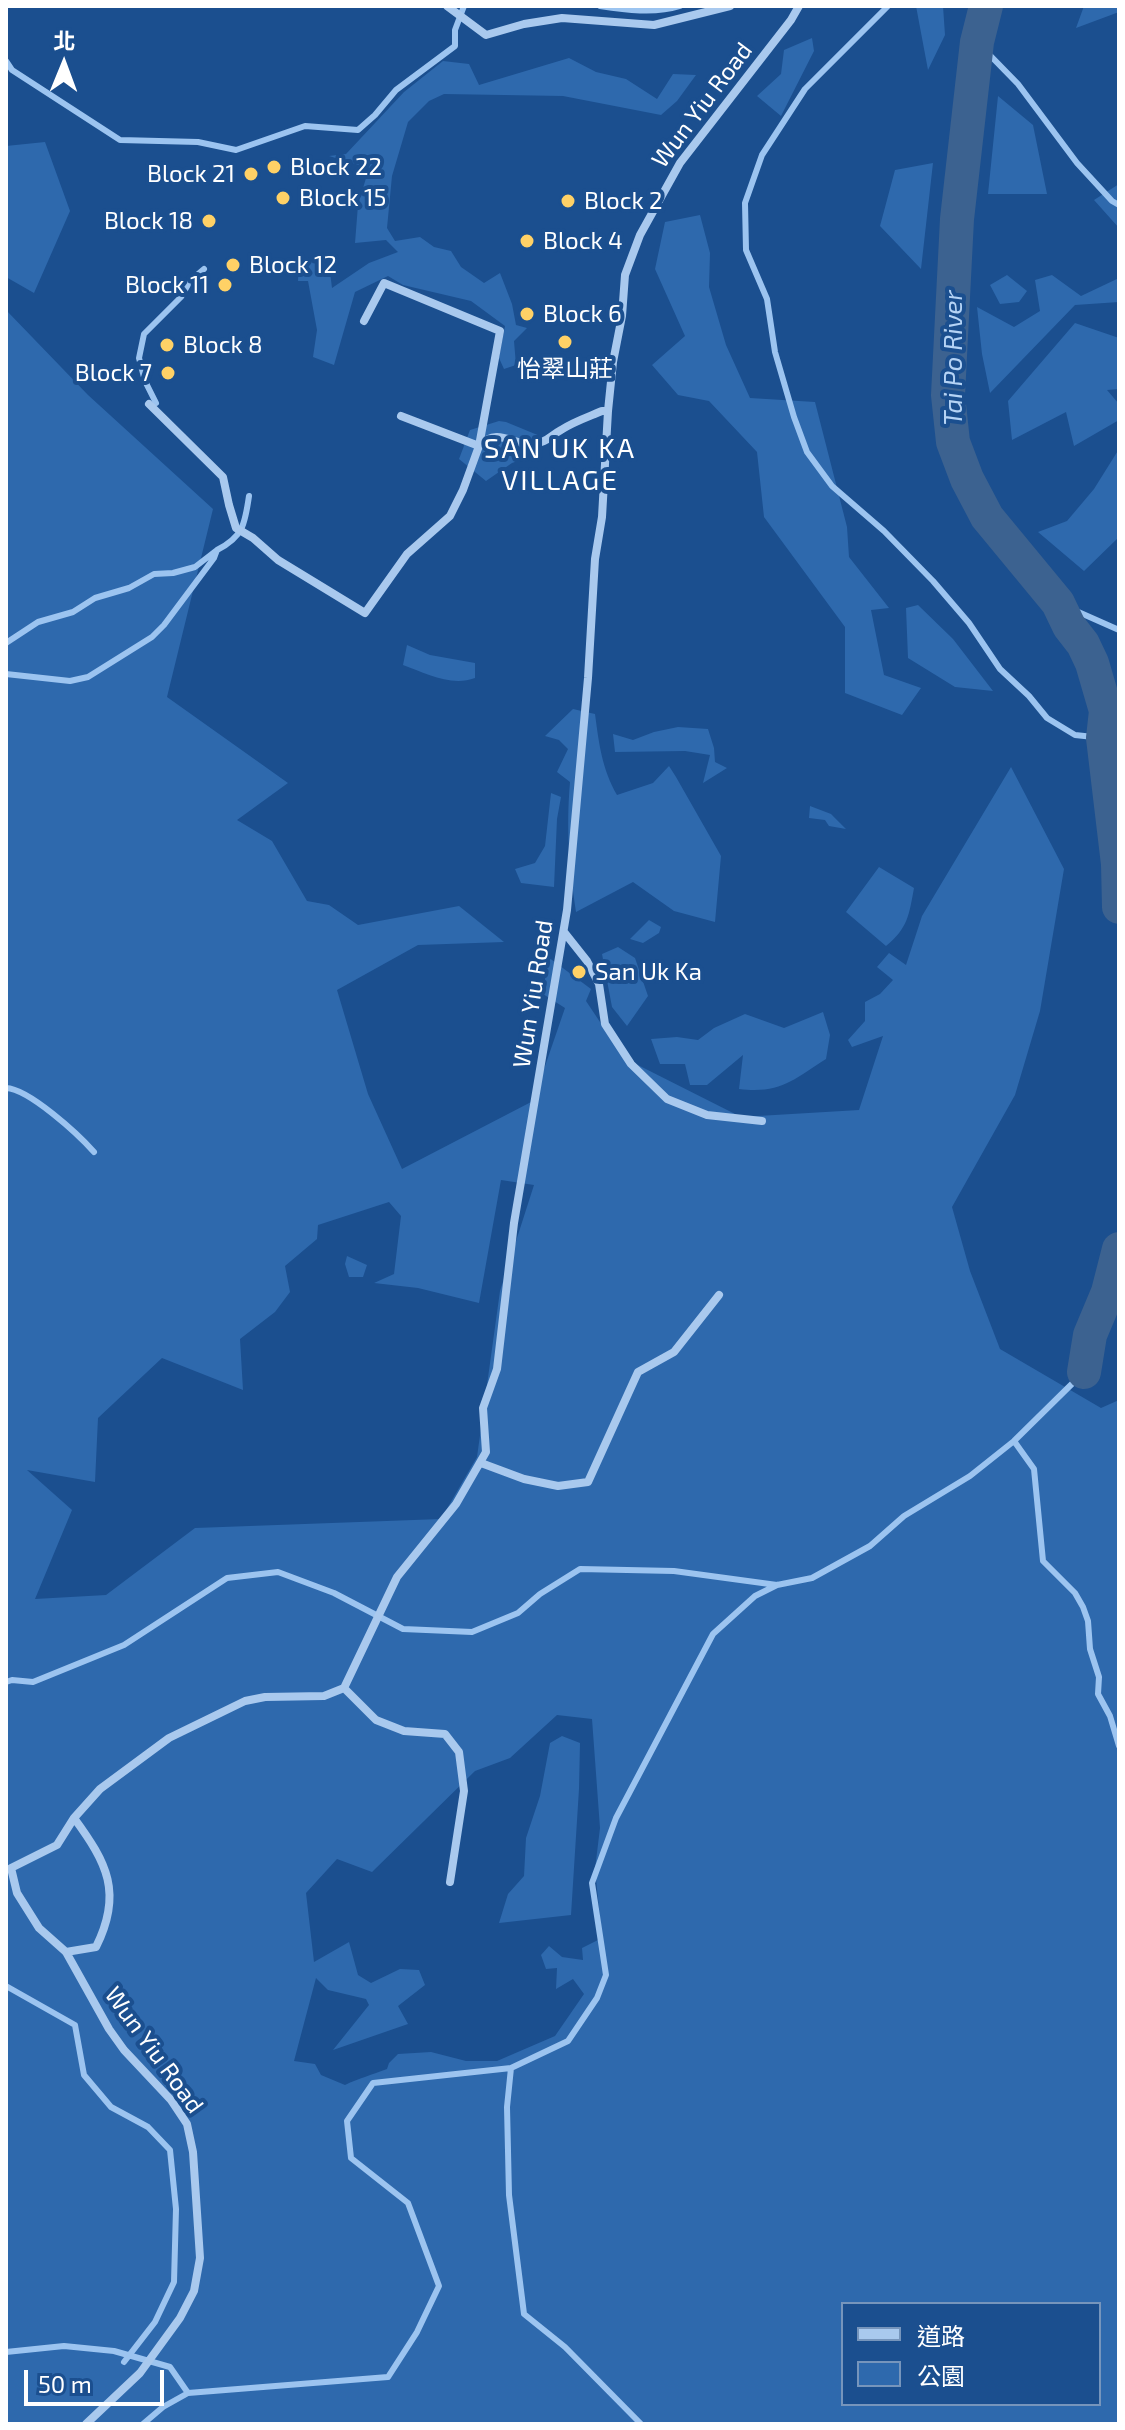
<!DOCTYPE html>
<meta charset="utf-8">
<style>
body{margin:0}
#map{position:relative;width:1125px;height:2430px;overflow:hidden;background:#1b4f8f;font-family:"Exo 2","Noto Sans TC",sans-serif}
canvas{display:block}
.frame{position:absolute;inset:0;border:8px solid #fff;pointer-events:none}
.legend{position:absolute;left:841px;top:2302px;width:260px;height:104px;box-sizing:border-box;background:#1b4f8f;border:2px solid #7695bc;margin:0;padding:10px 14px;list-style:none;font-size:24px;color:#fff}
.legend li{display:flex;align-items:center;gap:16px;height:40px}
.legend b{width:40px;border:2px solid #7695bc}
.north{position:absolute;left:24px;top:24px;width:80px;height:80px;-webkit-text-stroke:6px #1b4f8f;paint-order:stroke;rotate:1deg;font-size:22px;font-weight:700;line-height:32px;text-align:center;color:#fff}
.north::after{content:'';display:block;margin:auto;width:28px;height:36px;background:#fff;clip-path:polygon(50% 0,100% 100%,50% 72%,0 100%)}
.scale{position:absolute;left:24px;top:2370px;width:140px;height:36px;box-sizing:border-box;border:4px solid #fff;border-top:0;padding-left:10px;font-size:24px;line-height:28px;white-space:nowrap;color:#fff;-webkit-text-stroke:6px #1b4f8f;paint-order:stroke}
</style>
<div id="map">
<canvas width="1125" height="2430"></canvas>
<div class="frame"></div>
<ul class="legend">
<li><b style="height:10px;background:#a9c9ee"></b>道路</li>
<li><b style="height:22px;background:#2e69ad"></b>公園</li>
</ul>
<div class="north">北</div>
<div class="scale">50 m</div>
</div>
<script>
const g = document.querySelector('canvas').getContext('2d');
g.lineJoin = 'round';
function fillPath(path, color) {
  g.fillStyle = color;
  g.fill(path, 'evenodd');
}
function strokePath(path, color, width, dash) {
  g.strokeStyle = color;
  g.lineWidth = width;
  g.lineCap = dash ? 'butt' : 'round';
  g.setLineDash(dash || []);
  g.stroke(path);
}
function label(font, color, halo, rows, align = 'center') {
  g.font = font + ' "Exo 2","Noto Sans TC",sans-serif';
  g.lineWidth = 8;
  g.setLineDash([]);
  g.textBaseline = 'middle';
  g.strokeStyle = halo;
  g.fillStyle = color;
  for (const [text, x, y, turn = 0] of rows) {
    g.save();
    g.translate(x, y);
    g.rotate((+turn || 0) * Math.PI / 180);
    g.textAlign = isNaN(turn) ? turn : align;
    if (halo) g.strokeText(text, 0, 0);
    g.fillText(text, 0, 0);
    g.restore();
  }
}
fillPath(new Path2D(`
 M916 6H943L945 35 928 70Z
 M1084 6H1119V12L1076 28Z
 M812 38 814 51 781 116 757 96 781 74 784 50Z
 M569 58 596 72 626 79 657 99 673 74 696 75 677 101 661 115 563 96 444 94 429 101 408 122 392 176 387 228 395 241 420 237 434 247 451 251 461 267 484 283 500 273 512 304 516 325 527 328 514 341 516 365 504 369 499 358 505 326 471 301 403 285 388 276 355 292 334 365 313 357 317 330 308 281H298L299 262 321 258 330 272 332 288 369 263 398 252 386 240 355 243 358 205 369 168 329 156 346 154 404 92 443 61 469 64 479 85Z
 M998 96 1033 125 1047 194H988Z
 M45 142 70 211 34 293 6 277V146Z
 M933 163 921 269 880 226 895 170Z
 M1119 184V228L1094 200Z
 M700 215 710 253 709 287 726 345 750 398 815 402 847 527 849 557 889 608 871 610 884 675 921 688 902 715 845 693V627L764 517 757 452 709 401 678 395 652 365 685 336 655 269 665 222Z
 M1007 275 1027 291 1019 302 1000 304 990 285Z
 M1052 275 1081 296 1119 278V302L1075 305 990 393 982 354 977 307 1014 327 1040 311 1035 280Z
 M6 310 88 395 213 509 167 697 288 783 237 820 272 841 307 901 329 905 358 925 459 906 504 942 418 945 337 990 368 1094 402 1169 533 1101 565 1008 543 994 548 957 591 989 586 1001 624 1058 741 1117 859 1110 883 1036 852 1047 848 1040 865 1021V1002L880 994 893 980 877 967 889 953 906 965 922 916 1011 767 1064 869 1040 1011 1015 1095 952 1207 970 1271 1000 1349 1101 1408 1119 1400V2424H6ZM501 1180 534 1185 500 1291 477 1457 441 1519 195 1528 106 1595 35 1599 72 1510 27 1470 95 1482 98 1418 162 1358 243 1390 240 1339 275 1312 290 1292 285 1266 317 1239 318 1225 389 1202 401 1216 394 1274 374 1283 418 1288 479 1303ZM557 1715 592 1719 600 1828 595 1869 602 1938 582 1948 583 1960 562 1957 549 1946 541 1955 546 1969 557 1968 556 1989 573 1979 584 1994 555 2036 497 2061H466L431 2052 398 2054 389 2063 387 2069C372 2075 359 2078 345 2085L321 2075 315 2064 294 2061 316 1978 328 1990 366 1999 369 2005 333 2050 408 2024 398 2006 425 1985 419 1970 400 1969 371 1983 358 1975 349 1942 314 1962 306 1893 337 1859 372 1872 475 1771 510 1758ZM843 2304H1099V2404H843Z
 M1075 323 1119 338V389L1107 390 1119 404V420L1074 446 1066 412 1012 440 1008 401Z
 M499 421 506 422 540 436 538 454 512 463 486 481 459 459 470 430Z
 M1119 449V537L1084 571 1038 532 1067 521 1094 489Z
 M918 605 953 639 993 691 955 687 908 658 906 608Z
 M407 645 430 655 475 663V678C451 687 425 673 403 665Z
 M573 709 595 714C599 744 602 769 617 795L653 783 669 766 676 777 721 856 715 922 674 911 633 882 576 912C569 865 566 829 570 782L557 772 568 749 559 740 545 736Z
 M678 727 708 729 714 748 715 762 727 768 703 783 710 755 685 751 615 752 613 734 633 740 654 732Z
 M551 793 561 797 557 819 554 887 521 883 515 869 535 863 545 846Z
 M810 806 831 814 846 829 829 826 825 820 809 818Z
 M879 867 914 888C909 915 908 928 886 946L846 912Z
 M649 920 661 927 659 933 643 943 630 939Z
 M618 947 635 958 648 996 627 1026 612 1007 602 954Z
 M823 1012 830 1035 826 1059C793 1080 780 1094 739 1089L743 1055 707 1085H690L685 1064H660L651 1039 677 1037 698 1040 714 1028 745 1014 784 1028Z
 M347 1256 367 1265 363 1277H349L345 1264Z
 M562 1736 580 1743 579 1789 571 1915 499 1923 508 1894 524 1876 526 1838 540 1796 550 1743Z`), '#2e69ad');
strokePath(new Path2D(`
 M600 6C625 10 655 14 680 6
 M888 6 805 89 762 155 745 203 746 250 767 299 775 352 794 417 807 452 832 486 884 531 933 581 969 623 1000 669 1029 696 1047 718 1075 735 1103 738
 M977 42 1018 84 1077 163 1112 201 1119 205
 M6 61 12 70 120 140 198 142 236 150 305 126 358 130 375 115 396 90 455 46V30L464 6
 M156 403 145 381 139 358 144 334 181 297 190 281 204 269
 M1058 603 1119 630
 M6 643 38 622 73 612 95 598 129 588 154 574 173 573 195 567 217 550
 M6 674 70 681 88 677 152 637 164 625 214 558 217 550C243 537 245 524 249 496
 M6 1088C29 1089 78 1134 94 1152
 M1014 1441 1034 1469 1043 1561 1075 1593 1083 1607 1088 1621 1090 1649 1099 1677 1098 1694 1110 1716 1119 1746
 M6 1682 12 1680 33 1682 124 1645 227 1578 278 1572 334 1593 403 1629 472 1632 518 1613 540 1594 580 1569 674 1571 777 1585 812 1578 870 1546 904 1516 970 1476 1014 1441 1084 1372
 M6 1986 75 2025 84 2075 111 2107 148 2127 170 2150 176 2209 174 2282 155 2322 124 2362
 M511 2068 507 2107 509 2195 524 2314 565 2347 641 2424
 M6 2352 64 2346 114 2351 170 2367 188 2393
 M143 2424 163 2407 188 2393 388 2377 417 2332 439 2286 408 2203 351 2158 347 2121 373 2083 511 2068 568 2041 597 1998 606 1975 592 1883 616 1818 713 1634 755 1596 777 1585`), '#9cc4f0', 6);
strokePath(new Path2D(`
 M986 6 977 42 957 219 948 395 953 442 967 479 987 517 1058 603 1069 626 1083 644 1092 663 1106 711 1103 738 1118 864 1119 907
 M1084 1372 1090 1335 1108 1292 1119 1249`), '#3c6290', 34);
strokePath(new Path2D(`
 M447 6 486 35 524 24 562 18 654 25 730 6
 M149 404 223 477 229 505 236 528 253 538 278 560 365 613 407 554 450 516 463 490 479 446 500 331 384 283 364 321
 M401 416 479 446
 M479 446C499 426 512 446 533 444 546 443 550 436 561 430 573 422 588 417 602 411H608
 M564 932 587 961 599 984 605 1024 631 1064 667 1099 707 1115 762 1121
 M481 1463 524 1479 558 1486 588 1482 638 1372 674 1352 719 1295
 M344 1688 376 1720 404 1731 445 1734 459 1752 464 1791 450 1882
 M66 1952 96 1947C123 1893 107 1863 74 1818
 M86 2424 140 2373 180 2318 194 2291 200 2258 193 2152 187 2124 171 2100 124 2050 109 2029 66 1952 39 1928 17 1893 11 1868 57 1845 74 1818 100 1789 169 1738 245 1701 265 1697 324 1696 344 1688 397 1577 456 1504 486 1452 483 1408 497 1369 514 1223 567 910 588 678 595 559 602 517 608 411 613 362 622 316 625 275 640 235 680 163 791 20 799 6`), '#a9c9ee', 8);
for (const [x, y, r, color] of [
 [274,167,8,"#ffd166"],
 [251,174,8,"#ffd166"],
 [283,198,8,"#ffd166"],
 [568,201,8,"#ffd166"],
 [209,221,8,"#ffd166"],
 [527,241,8,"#ffd166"],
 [233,265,8,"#ffd166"],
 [225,285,8,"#ffd166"],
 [527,314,8,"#ffd166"],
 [565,342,8,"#ffd166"],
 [167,345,8,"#ffd166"],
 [168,373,8,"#ffd166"],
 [579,972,8,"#ffd166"]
]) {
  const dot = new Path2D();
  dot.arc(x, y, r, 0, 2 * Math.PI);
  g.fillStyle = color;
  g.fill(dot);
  strokePath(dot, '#1b4f8f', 3);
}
label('24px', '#fff', '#1b4f8f', [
 ["Wun Yiu Road",702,105,-53],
 ["Wun Yiu Road",533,994,-81],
 ["Wun Yiu Road",154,2050,54]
]);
label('24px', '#fff', '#1b4f8f', [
 ["Block 22",290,167],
 ["Block 21",235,174,"right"],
 ["Block 15",299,198],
 ["Block 2",584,201],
 ["Block 18",193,221,"right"],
 ["Block 4",543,241],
 ["Block 12",249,265],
 ["Block 11",209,285,"right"],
 ["Block 6",543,314],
 ["Block 8",183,345],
 ["怡翠山莊",565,369,"center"],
 ["Block 7",152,373,"right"],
 ["San Uk Ka",595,972]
], 'left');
label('italic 26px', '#b5d3f5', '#1b4f8f', [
 ["Tai Po River",953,358,-90]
]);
g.letterSpacing = '2px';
label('28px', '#fff', '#1b4f8f', [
 ["SAN UK KA",560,449],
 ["VILLAGE",560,481]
]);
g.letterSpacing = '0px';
</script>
